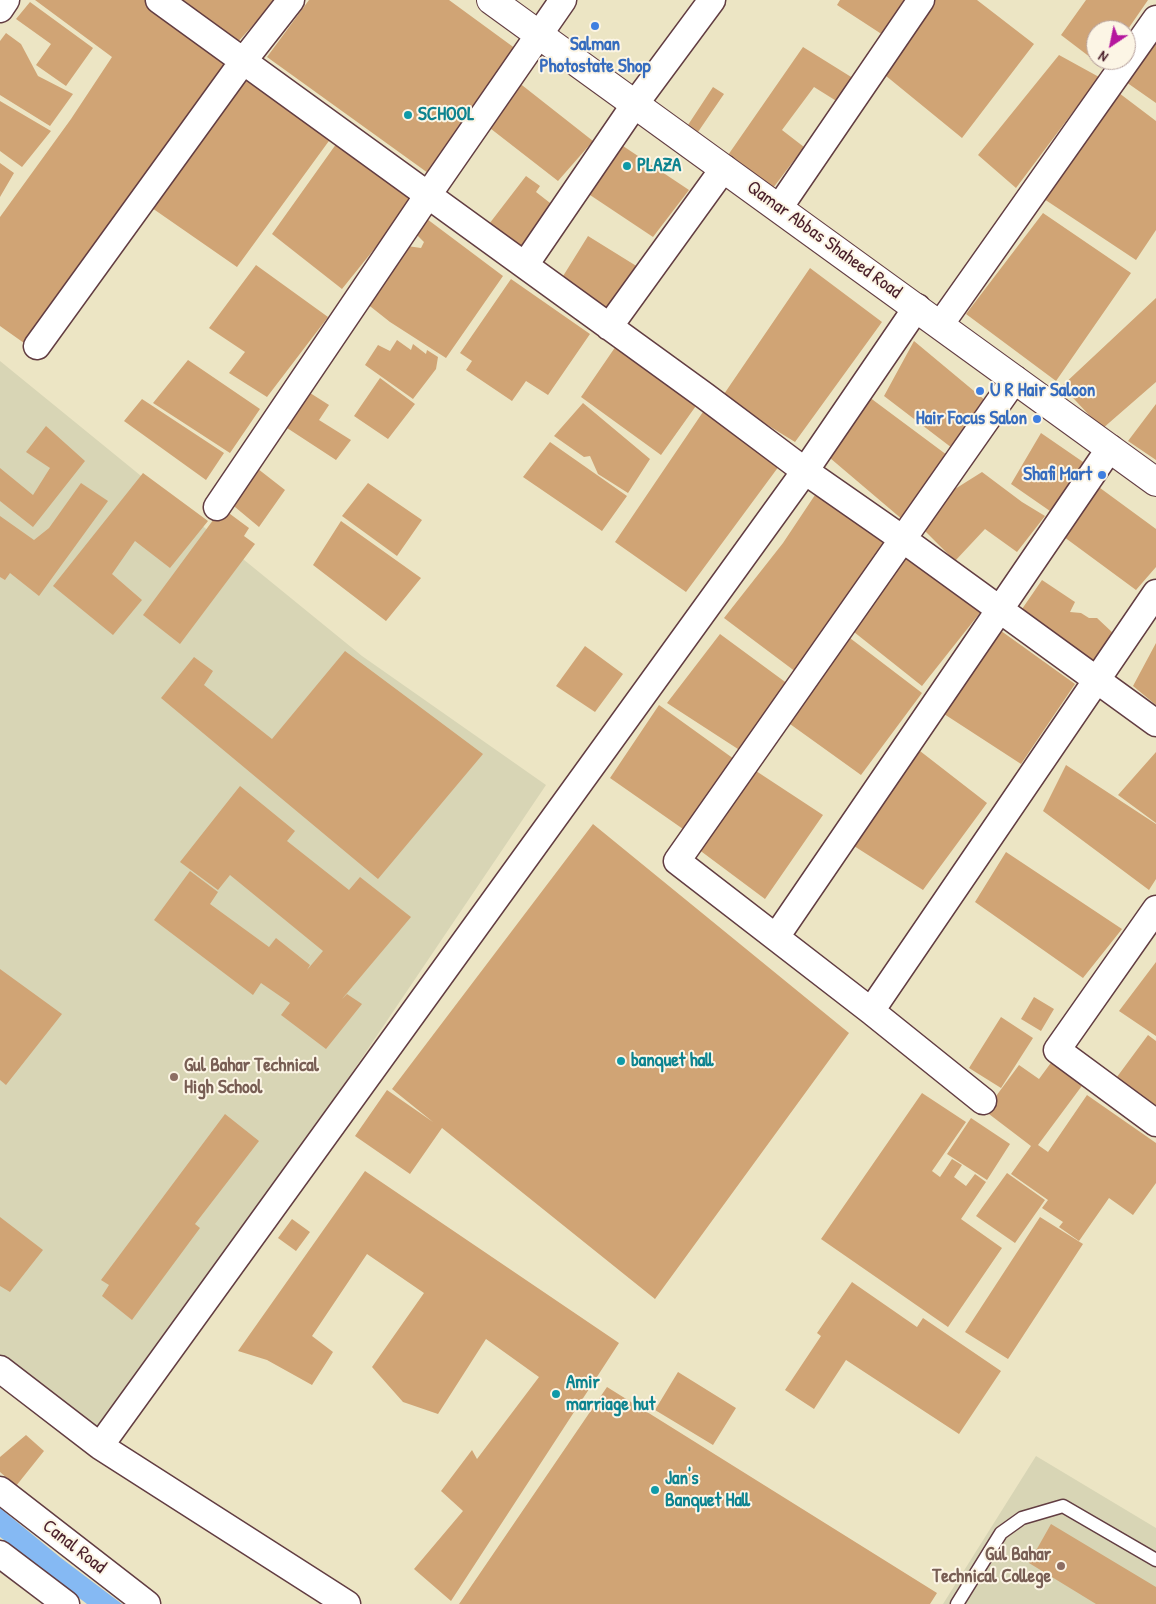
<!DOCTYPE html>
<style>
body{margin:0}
#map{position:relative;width:1156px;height:1604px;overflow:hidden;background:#ece5c4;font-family:"Patrick Hand",sans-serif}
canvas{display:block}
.north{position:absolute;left:1086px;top:20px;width:50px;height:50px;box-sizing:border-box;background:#fcf5e5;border:1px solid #b59f9b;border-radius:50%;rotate:214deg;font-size:14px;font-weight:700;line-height:20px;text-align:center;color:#4a1f2b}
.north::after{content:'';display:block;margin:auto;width:18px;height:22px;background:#b5179e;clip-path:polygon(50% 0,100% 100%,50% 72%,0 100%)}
</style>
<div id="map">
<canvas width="1156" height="1604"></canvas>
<div class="north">N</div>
</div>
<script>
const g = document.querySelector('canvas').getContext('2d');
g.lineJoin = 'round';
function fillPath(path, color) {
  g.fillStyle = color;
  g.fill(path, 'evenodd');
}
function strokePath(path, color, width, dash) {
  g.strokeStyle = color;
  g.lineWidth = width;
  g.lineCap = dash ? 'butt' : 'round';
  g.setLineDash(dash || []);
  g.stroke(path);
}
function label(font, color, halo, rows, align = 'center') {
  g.font = font + ' "Patrick Hand",sans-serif';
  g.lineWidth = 4;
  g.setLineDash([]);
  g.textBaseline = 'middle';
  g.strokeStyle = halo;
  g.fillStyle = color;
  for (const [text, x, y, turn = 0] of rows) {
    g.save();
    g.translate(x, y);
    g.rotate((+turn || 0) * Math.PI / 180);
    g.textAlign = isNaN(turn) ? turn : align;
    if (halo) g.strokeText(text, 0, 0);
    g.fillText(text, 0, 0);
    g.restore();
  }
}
fillPath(new Path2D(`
 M0 361 362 656 546 785 100 1446 0 1369Z
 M1036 1456 1156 1528V1604H943Z`), '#d8d5b5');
fillPath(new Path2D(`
 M0 1508 61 1558 122 1604H87L0 1537Z`), '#85b9f3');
fillPath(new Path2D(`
 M35 0H147L231 60 24 343 0 326V217L71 119 112 57Z
 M181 0H276L235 45Z
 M309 0H449L516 49 428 173 267 57Z
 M840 0H906L883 35 837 5Z
 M931 0H977L1034 44 962 138 880 71Z
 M1086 0H1148L1126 32V30H1096V60H1107L1103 67 1061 35Z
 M30 2 93 48 66 86 36 65 51 44 16 19Z
 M6 33 21 44 38 76 73 94 50 126 0 95V41Z
 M1156 38V103L1126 82Z
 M803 47 856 80 838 102 814 87 782 130 804 147 770 192 726 158Z
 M1059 55 1099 77 1016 188 978 155Z
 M251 74 334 134 237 267 152 208Z
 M518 82 593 141 558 181 486 125Z
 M713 87 724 94 698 132 688 125Z
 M1119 93 1156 121V230L1136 260 1044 199Z
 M0 101 51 131 22 167 0 151Z
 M339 140 416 197 342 289 272 234Z
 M617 142 689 190 653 237 584 191Z
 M0 163 14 173 0 197Z
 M526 176 540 186 536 192 554 206 519 253 486 228Z
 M1043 213 1131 273 1056 381 966 314Z
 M427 219 503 276 446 358 390 322 366 303 407 246 421 248 424 242 415 233Z
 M588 236 638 267 610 312 560 281Z
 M256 265 328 317 267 397 229 373 245 352 209 328Z
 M810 268 882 322 795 442 722 397Z
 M511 279 590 334 548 395 526 381 512 401 466 370 472 361 460 353Z
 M1156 298V382L1102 429 1062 386Z
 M397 340 411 350 413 344 426 354 427 350 438 357 436 369 413 399 365 365 378 345 390 351Z
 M914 341 986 401 956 451 884 396Z
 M616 346 698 403 661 455 581 397Z
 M188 360 260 409 230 453 153 403Z
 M380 378 415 404 388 439 354 416Z
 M307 391 329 405 319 420 351 440 336 460 284 426Z
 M869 397 951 458 903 520 830 458Z
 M142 399 224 453 206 480 124 421Z
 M583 403 650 459 628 493 598 474 590 456 584 457 554 436Z
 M1156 404V460L1128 441Z
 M705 409 782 462 686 592 615 542Z
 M46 426 85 461 33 527 0 501V468L33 495 50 468 26 452Z
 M1041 433 1086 464 1050 511 1011 484Z
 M550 442 627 496 602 531 523 477Z
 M253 465 285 490 259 527 229 502Z
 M982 472 1022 502 1045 516 1017 552 985 529 955 561 923 529 947 494Z
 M143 473 208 521 170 568 135 541 112 574 142 600 113 635 53 586Z
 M81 483 108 501 39 596 10 573 5 580 0 577V516L34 540 49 528Z
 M368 483 422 520 397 556 342 516Z
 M1096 485 1156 529V567L1136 590 1060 534Z
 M815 495 894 543 796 672 724 618 783 543Z
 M222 508 249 528 244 536 255 544 180 644 143 615Z
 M341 521 421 578 386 621 313 565Z
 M910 550 983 609 922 686 854 632Z
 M1042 580 1075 602 1070 612 1081 613 1089 618H1097L1113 633 1093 666 1032 621V616L1022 609Z
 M997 628 1075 684 1021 764 941 712Z
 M720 634 792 687 741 751 667 703Z
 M846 635 922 693 861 775 790 724Z
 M1156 643V705L1133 686Z
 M585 646 623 674 595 712 556 686Z
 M345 651 483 754 378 879 161 698 194 657 213 671 204 685 272 739Z
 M659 705 734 759 683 829 610 778Z
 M920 751 987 803 923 890 854 846Z
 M1156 752V823L1118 795Z
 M1066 765 1156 824V879L1149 890 1043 811Z
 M753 769 823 815 765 899 698 849Z
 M240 786 295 831 287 841 349 890 360 877 411 917 342 999 347 994 362 1004 326 1049 281 1015 290 1003 261 983 253 995 154 920 190 871 218 892 210 904 269 947 276 938 310 965 307 970 323 951 230 875 218 890 180 862Z
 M593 824 849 1033 655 1299 442 1128 410 1174 355 1136 387 1090 433 1122 392 1089Z
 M1006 852 1122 929 1083 978 975 902Z
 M1156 962V1036L1119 1011Z
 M0 969 62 1014 6 1085 0 1080Z
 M1034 997 1054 1009 1041 1031 1021 1019Z
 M1001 1017 1033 1038 1001 1088 969 1068Z
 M1148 1035 1156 1041V1107L1114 1081Z
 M1053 1060 1084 1083 1038 1145 1048 1152 1087 1095 1156 1143V1183L1133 1215 1109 1198 1079 1241 1059 1227 1063 1222 1042 1208 1048 1200 1011 1174 1031 1146 985 1111 1019 1065 1039 1079Z
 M922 1093 966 1122 932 1171 940 1177 952 1159 962 1165 954 1177 966 1186 975 1174 986 1182 961 1219 1002 1248 948 1327 821 1239Z
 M225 1114 259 1141 195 1224 200 1228 132 1320 102 1296 109 1285 101 1280Z
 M971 1118 1010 1144 987 1180 947 1154Z
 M365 1171 619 1343 451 1601 414 1569 463 1511 441 1491 472 1450 477 1459 539 1377 486 1339 438 1414 403 1402 372 1367 424 1293 367 1254 312 1336 333 1352 312 1385 267 1360 238 1351Z
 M1007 1173 1045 1200 1015 1243 976 1216Z
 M0 1217 43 1250 10 1292 0 1286Z
 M1040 1217 1083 1244 1008 1359 965 1332Z
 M292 1219 310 1232 296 1251 278 1238Z
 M852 1282 917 1327 923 1318 1001 1371 959 1434 846 1360 814 1409 785 1390 821 1336 817 1333Z
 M678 1372 736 1408 713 1445 655 1410Z
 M607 1387 937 1593 930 1604H459Z
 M26 1435 44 1451 16 1486 0 1472V1457Z
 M1051 1524 1156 1587V1604H1096L1029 1563Z`), '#d0a475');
const service = new Path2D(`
 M957 1604 1001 1533 1022 1518 1063 1506 1156 1560`);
const minor = new Path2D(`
 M159 0 705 396 805 471 904 540 1156 723
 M0 9 6 0
 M779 208 921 0
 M525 265 635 104 712 0
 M940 325 1156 19
 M609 327 724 168
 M37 346 244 60 291 0
 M217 507 428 195 563 0
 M1156 909 1057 1050 1156 1123
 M776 937 1110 448
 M871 1011 1156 593
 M983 1101 871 1011 677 861 1015 379
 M0 1369 100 1446 347 1604
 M100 1446 805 471 917 307
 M0 1490 147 1604
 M0 1554 66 1604`);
const tertiary = new Path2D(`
 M491 0 1156 482`);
strokePath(service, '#623d42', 15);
strokePath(minor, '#623d42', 29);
strokePath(tertiary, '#623d42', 30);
strokePath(service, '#fff', 12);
strokePath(minor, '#fff', 26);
strokePath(tertiary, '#fff', 28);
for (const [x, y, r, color] of [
 [595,26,5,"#3f7fe0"],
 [408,115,5,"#0f9aa8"],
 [627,166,5,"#0f9aa8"],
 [980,391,5,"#3f7fe0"],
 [1037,419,5,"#3f7fe0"],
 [1102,475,5,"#3f7fe0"],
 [621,1061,5,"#0f9aa8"],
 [174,1077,5,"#8d6e63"],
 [556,1394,5,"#0f9aa8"],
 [655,1490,5,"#0f9aa8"],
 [1061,1566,5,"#8d6e63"]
]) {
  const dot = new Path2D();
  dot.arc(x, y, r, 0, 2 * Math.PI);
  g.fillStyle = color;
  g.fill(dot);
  strokePath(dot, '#fcf5e5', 2);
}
label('bold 19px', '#366cbe', '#fcf5e5', [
 ["Salman",595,45,"center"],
 ["Photostate Shop",595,67,"center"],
 ["U R Hair Saloon",990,391,"left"],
 ["Hair Focus Salon",1027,419],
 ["Shafi Mart",1092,475]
], 'right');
label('bold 19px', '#0d838f', '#fcf5e5', [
 ["SCHOOL",418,115],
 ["PLAZA",637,166],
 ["banquet hall",631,1061],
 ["Amir",566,1383],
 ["marriage hut",566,1405],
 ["Jan's",665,1479],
 ["Banquet Hall",665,1501]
], 'left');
label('19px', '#4a1f2b', '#fcf5e5', [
 ["Qamar Abbas Shaheed Road",824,240,36],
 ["Canal Road",74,1547,38]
]);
label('bold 19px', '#785e54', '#fcf5e5', [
 ["Gul Bahar Technical",184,1066],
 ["High School",184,1088],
 ["Gul Bahar",1051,1555,"right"],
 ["Technical College",1051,1577,"right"]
], 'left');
</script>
